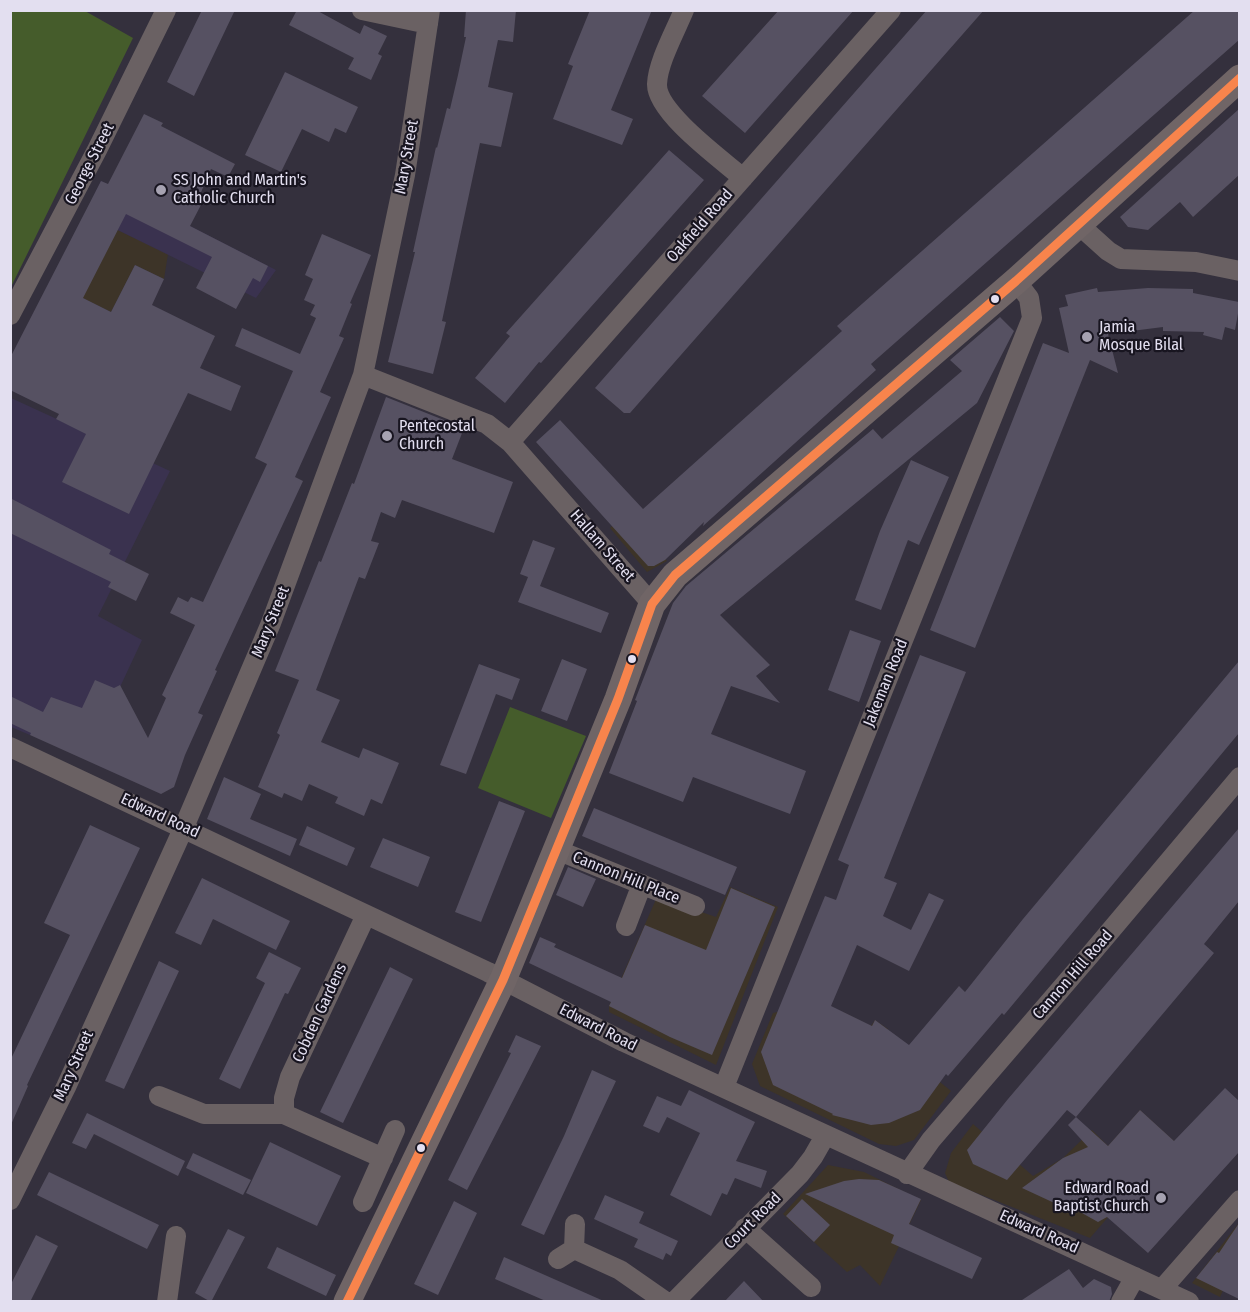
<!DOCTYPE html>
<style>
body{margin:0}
#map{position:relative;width:1250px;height:1312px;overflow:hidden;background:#34303d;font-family:"Fira Sans Condensed",sans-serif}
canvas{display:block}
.frame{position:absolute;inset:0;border:12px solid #e3dff0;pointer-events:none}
</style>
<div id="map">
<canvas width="1250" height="1312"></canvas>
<div class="frame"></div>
</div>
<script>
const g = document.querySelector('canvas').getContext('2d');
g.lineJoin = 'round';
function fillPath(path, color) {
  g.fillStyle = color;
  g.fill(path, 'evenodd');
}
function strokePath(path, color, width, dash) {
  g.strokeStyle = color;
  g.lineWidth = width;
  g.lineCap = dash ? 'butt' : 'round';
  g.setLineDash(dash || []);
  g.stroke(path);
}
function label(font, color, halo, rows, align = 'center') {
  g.font = font + ' "Fira Sans Condensed",sans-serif';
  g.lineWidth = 4.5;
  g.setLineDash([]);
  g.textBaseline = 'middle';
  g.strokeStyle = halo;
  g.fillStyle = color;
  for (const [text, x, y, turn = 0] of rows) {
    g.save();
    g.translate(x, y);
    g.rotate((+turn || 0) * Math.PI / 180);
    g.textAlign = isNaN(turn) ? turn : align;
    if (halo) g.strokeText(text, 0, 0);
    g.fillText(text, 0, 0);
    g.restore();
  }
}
fillPath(new Path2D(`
 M85 214 168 254 164 279 135 265 111 312 50 282Z
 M626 513 667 561 647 572 610 528Z
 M730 887 778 907 716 1065 609 1012V1006L657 897 716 917Z
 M777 1012 837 1026 843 1012 871 1026 875 1020 888 1029 883 1036 951 1091 914 1140 896 1146 879 1144 760 1086 752 1064 773 1013Z
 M1140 1110 1174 1141 1090 1238 949 1182 945 1173 951 1153 973 1124 1033 1176 1063 1158 1092 1130 1108 1146Z
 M828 1165 864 1172 921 1200 880 1286 860 1265 847 1272 783 1214Z
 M1238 1224 1239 1256 1220 1297 1192 1283Z`), '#3d3428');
fillPath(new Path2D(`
 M101 181 186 224 276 270 256 298 85 214Z
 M11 398 170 471 98 616 142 640 106 717 30 735 11 727Z`), '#3a324f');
fillPath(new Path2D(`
 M11 10 85 11 133 38 11 287Z
 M510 707 586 736 551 818 478 788Z`), '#455c2b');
fillPath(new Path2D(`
 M202 10H235L194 96 167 82Z
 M297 10H316L360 34 364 25 387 36 378 54 382 56 371 80 348 69 354 58 289 25Z
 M466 10H516L513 42 498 40 488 87 513 93 501 147 480 143 442 321 446 322 433 374 388 362 415 252H413L436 147 437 148 447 108 450 109 458 75 466 37H464Z
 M590 10H652L611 110 633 119 622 145 553 119 573 66 568 64Z
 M779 10H854L745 133 702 96Z
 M927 10H984L630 413H624L595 388Z
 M1195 10H1239V40L871 364 876 370 703 526 704 522 665 560 654 566H648L536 442 560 420 643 509 842 331 837 326Z
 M285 72 358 107 346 133 335 128 329 142 302 129 281 172 245 155Z
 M1239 109V175L1193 217 1180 202 1148 230 1128 227 1120 217Z
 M144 114 163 123 161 126 235 164 228 177 211 169 199 197 202 203 190 226 268 266 260 282 253 278 236 309 196 288 212 257 126 214 83 298 111 312 135 265 164 279 152 305 215 336 200 368 241 386 231 411 188 393 129 514 62 482 86 434 56 419 59 414 10 390V358L101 181 108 184Z
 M669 150 704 180 541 363 539 362 505 403 475 378 510 336 506 333Z
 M322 234 371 255 350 303 352 304 339 336 344 338 320 392 331 397 295 477 303 481 215 670 217 671 198 713 203 715 185 755 174 787 161 794 30 735 31 733 10 723V696L43 712 51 697 82 708 95 680 114 688 120 685 148 738 166 698 162 695 195 625 170 613 178 597 188 602 191 597 203 602 267 464 255 458 293 371 235 346 242 328 300 354 316 318 310 315 315 305 304 300 313 279 305 275Z
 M1097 288 1098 292 1148 288 1193 289V293L1239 302V308L1235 330 1225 327 1222 340 1203 335 1204 332 1163 331V327L1108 334 1118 373 1090 360 975 648 930 630 1043 343 1069 353 1059 308 1068 306 1065 295Z
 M1000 317 1014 331 977 403 720 615 770 665 756 676 780 703 731 686 711 734 806 771 790 814 693 777 683 802 609 773 637 701 635 700 673 603 686 586 873 429 882 439 962 371 950 360Z
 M386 397 464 428 452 459 513 482 494 533 402 500 395 518 381 512 371 541 379 543 365 579 359 577 316 690 340 700 321 742 359 758 363 748 399 763 382 804 371 799 364 816 335 803 338 797 309 784 302 801 284 793 282 798 258 787 280 735 277 733 299 680 275 671 319 561 321 562 352 483 354 484Z
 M911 460 949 477 919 545 908 540 881 610 855 600 880 531Z
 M10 498 111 550 109 554 149 574 136 601 108 587 111 582 10 533Z
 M533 540 555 548 540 586 609 613 601 633 518 602 528 577 520 574Z
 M850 630 881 641 859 702 828 690Z
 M920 655 966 672 884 878 897 883 883 916 911 930 929 893 944 900 909 971 857 945 831 1006 872 1026 875 1020 909 1045 959 986 965 992 1023 919 1239 661V733L1004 1015 1002 1013 948 1076 946 1074 920 1110 889 1123 871 1125 832 1115 833 1114 773 1085 761 1052 825 896 836 900 849 865 838 860Z
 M562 659 587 669 567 721 541 711Z
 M479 664 520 679 512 700 496 694 466 774 440 765Z
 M224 777 261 794 250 819 297 839 290 856 207 819Z
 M499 801 525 811 481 922 455 912Z
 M594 808 737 867 725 895 582 836Z
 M90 825 140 848 27 1085 28 1086 10 1127V1061L70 935 44 923Z
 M307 826 355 848 347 866 299 845Z
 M1239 828V901L1204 944 1214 953 1076 1117 1108 1146 1140 1110 1174 1141 1225 1088 1239 1101V1152L1148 1253 1107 1217 1098 1222 1064 1203 1063 1207 1022 1188 1063 1158 1088 1147 1068 1125 1076 1117 1067 1110 1007 1180 973 1164 967 1150 1008 1099Z
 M383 838 430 857 418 887 370 867Z
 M568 867 596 879 583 907 556 895Z
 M202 878 290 921 276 950 213 919 201 945 175 933Z
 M731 888 775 907 712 1055 670 1037 609 1006 611 1002 529 963 540 937 556 944 554 947 622 978 645 925 706 950Z
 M269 952 301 968 288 994 285 993 240 1089 219 1079 265 983 256 978Z
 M159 961 179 971 124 1089 105 1081Z
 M390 967 413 979 343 1123 320 1112Z
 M516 1035 541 1046 467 1190 448 1180 511 1053 508 1052Z
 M592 1070 616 1081 544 1235 521 1225 564 1136Z
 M689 1090 755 1122 736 1161 767 1171 761 1188 735 1178 727 1195 722 1193 711 1216 670 1195 700 1133 667 1117 659 1133 643 1126 657 1096 681 1106Z
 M87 1113 185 1161 178 1176 94 1134 86 1149 72 1143Z
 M270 1142 341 1176 317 1226 246 1193Z
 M193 1153 251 1180 243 1195 186 1168Z
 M49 1172 159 1225 147 1249 37 1195Z
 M859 1179 879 1180 921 1199 909 1224 982 1258 972 1279 891 1243 894 1235 805 1194 844 1181Z
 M605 1195 644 1212 639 1223 678 1241 671 1256 666 1253 663 1260 634 1247 638 1239 594 1219Z
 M802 1199 830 1225 814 1242 786 1216Z
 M454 1201 477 1213 438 1295 414 1284Z
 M1239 1223V1299L1196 1278 1217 1252 1219 1253Z
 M228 1229 245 1237 211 1302 195 1293Z
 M36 1235 58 1246 30 1302H10V1286Z
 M277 1247 336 1275 326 1296 267 1268Z
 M504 1257 606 1302H548L495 1279Z
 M1069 1269 1083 1288 1094 1279 1111 1287 1112 1294 1109 1302H1019Z
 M744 1281 764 1302H724Z`), '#565162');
strokePath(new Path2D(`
 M362 10 428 24
 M684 10C675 32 658 62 657 84 656 112 721 159 743 178
 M1078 224 1108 251 1121 259 1196 262 1240 271
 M10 315 97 150 166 10
 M363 375 487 424 510 442 652 604
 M510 442 891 10
 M10 747 488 972 624 1042 1189 1302
 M557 850 695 906
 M626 926 642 884
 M724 1087 1032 318 1029 298 1016 281
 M159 1096 204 1114H284L383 1158
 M284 1114V1098L290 1077 366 915
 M907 1174 931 1140 1090 955 1240 777
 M10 1200 66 1087 184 827 271 623 363 375 405 175 430 10
 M363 1202 395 1130
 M745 1228 811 1287
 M574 1249 620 1270 666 1302
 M558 1259 574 1249 575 1224
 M1162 1289 1240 1200
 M167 1302 176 1236
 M674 1302 800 1174 813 1157 825 1136
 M1121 1302 1135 1277`), '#6a6163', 20);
strokePath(new Path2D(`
 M347 1302 503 980 618 699 652 604 675 575 1016 281 1240 78`), '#706566', 27);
strokePath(new Path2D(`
 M347 1302 503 980 618 699 652 604 675 575 1016 281 1240 78`), '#f8844c', 9);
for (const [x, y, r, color] of [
 [161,190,6,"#a6a2b1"],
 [995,299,5,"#e3dff0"],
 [1087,337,6,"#a6a2b1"],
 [387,436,6,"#a6a2b1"],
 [632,659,5,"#e3dff0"],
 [421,1148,5,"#e3dff0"],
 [1161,1198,6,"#a6a2b1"]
]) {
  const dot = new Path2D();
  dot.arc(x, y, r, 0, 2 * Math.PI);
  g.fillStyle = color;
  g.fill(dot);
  strokePath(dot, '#181520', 2);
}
label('16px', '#e3dff0', '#181520', [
 ["Mary Street",407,157,-80],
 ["George Street",90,164,-63],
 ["Oakfield Road",700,226,-49],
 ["Hallam Street",602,546,49],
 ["Mary Street",271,622,-68],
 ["Jakeman Road",886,683,-68],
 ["Edward Road",160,816,25],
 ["Cannon Hill Place",626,878,22],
 ["Cannon Hill Road",1073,975,-49],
 ["Cobden Gardens",320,1013,-65],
 ["Edward Road",598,1028,27],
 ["Mary Street",74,1066,-66],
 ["Court Road",753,1221,-45],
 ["Edward Road",1039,1232,24]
]);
label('16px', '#e3dff0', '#181520', [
 ["SS John and Martin's",173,181],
 ["Catholic Church",173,199],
 ["Jamia",1099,328],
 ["Mosque Bilal",1099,346],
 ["Pentecostal",399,427],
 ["Church",399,445],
 ["Edward Road",1149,1189,"right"],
 ["Baptist Church",1149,1207,"right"]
], 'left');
</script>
